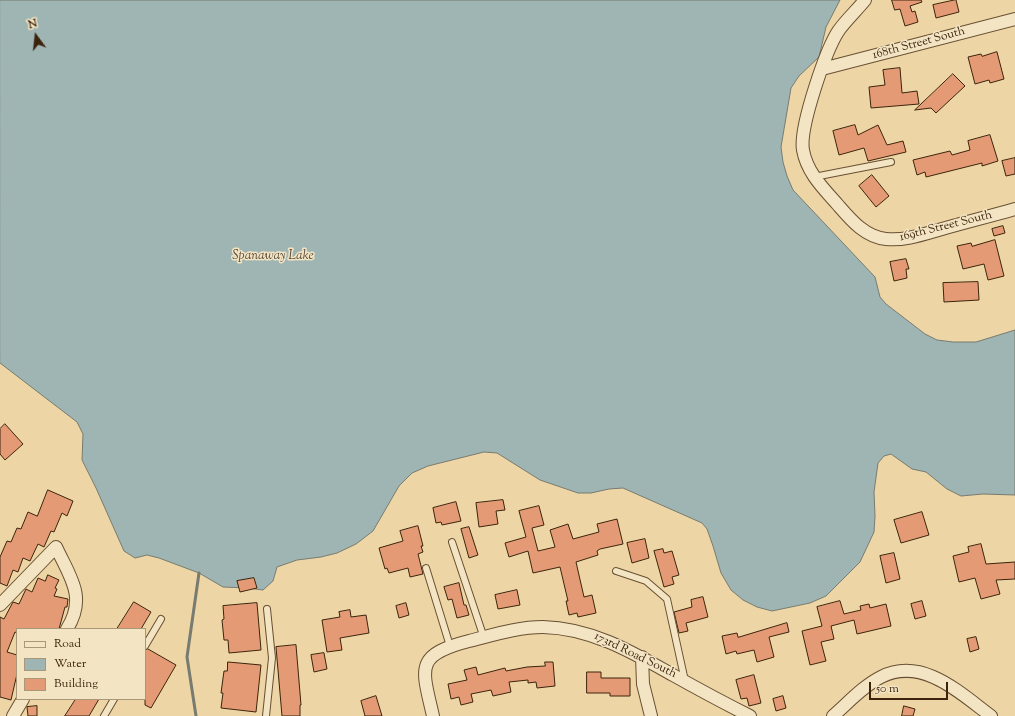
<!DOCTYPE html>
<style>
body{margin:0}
#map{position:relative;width:1015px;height:716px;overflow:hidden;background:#edd5a5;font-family:"Sorts Mill Goudy",serif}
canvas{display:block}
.legend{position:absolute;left:16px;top:628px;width:130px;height:72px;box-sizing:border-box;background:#f3e4c4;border:1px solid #aa977a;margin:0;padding:5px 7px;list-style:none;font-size:12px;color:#3c240c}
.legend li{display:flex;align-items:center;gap:8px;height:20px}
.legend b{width:20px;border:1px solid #aa977a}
.north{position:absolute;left:16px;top:16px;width:40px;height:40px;-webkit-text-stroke:3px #f3e4c4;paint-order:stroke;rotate:345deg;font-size:11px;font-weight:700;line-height:16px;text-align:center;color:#3c240c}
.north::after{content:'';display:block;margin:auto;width:14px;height:18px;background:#3c240c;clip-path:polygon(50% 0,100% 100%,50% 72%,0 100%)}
.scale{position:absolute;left:869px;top:682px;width:79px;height:18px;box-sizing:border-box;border:2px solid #3c240c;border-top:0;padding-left:5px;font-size:12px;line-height:14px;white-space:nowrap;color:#3c240c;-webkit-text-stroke:3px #f3e4c4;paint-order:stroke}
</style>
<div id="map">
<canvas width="1015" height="716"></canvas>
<ul class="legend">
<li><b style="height:5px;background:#f3e4c4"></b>Road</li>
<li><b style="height:11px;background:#9fb5b3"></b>Water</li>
<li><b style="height:11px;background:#e49b75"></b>Building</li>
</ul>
<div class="north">N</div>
<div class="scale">50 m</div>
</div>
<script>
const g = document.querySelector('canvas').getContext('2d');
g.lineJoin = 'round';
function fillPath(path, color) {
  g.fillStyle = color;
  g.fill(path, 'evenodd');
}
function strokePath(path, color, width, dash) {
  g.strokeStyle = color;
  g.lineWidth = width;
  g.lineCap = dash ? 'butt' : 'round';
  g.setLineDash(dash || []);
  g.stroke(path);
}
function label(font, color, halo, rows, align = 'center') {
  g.font = font + ' "Sorts Mill Goudy",serif';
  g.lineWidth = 3;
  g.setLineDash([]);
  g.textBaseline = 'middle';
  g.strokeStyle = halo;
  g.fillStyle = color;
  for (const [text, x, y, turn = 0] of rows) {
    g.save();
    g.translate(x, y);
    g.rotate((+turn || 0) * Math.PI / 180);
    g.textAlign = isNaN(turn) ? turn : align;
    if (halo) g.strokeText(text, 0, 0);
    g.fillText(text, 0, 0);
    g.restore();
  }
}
const water = new Path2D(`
 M0 0H840L826 27 819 57 799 76 791 88 781 147 783 162 787 176 793 190 875 277 880 297 886 304 925 334 937 340 953 342H976L1015 330V495L983 494 961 496 947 489 926 472 912 469 891 454 884 456 878 463 874 492 875 516 874 532 860 562 826 596 810 603 772 611 757 607 743 600 731 590 721 573 713 546 707 529 702 523 623 488 609 489 591 493H578L540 480 497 453 484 452 428 466 412 473 399 486 373 531 356 544 337 553 321 557 297 560 277 567 273 581 263 590 248 588 223 587 199 573 159 558 147 555 135 558 124 551 96 488 82 460 83 434 77 422 0 363Z`);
fillPath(water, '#9fb5b3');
strokePath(water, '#777b70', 1);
strokePath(new Path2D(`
 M196 716 187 657 199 573`), '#777b70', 3);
const building = new Path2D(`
 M892 0H921L922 2 910 6 912 12 915 11 918 22 905 26 900 9 895 10Z
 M956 0 959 12 936 18 933 5Z
 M997 52 1004 79 990 83 989 80 975 84 968 57 981 54 982 56Z
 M900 68 902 93 917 91 919 104 871 108 869 87 885 85 883 70Z
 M953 74 965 86 936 113 931 108 915 110Z
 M855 125 858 135 878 125 887 145 903 141 906 152 868 161 864 148 839 155 833 131Z
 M990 135 998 161 982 166V163L926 177 925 172 917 175 913 160 950 151 952 155 970 150 968 141Z
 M1015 158V174L1006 176 1002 161Z
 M872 175 889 196 876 207 859 186Z
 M1003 226 1005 233 994 236 992 229Z
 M995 240 1004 276 988 280 984 264 963 269 957 246 971 243 972 246Z
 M906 259 909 269H906L907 278 894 281 890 262Z
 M978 282 979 300 944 302 943 283Z
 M5 424 23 444 5 460 0 454V429Z
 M48 490 73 501 67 516 62 513 54 532 51 531 44 547 38 544 30 561 23 558 18 572 13 570 7 586 0 583V557L7 541 11 542 17 528 21 529 28 512 37 516Z
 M503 500 505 510 496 511 498 524 479 527 476 503Z
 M456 502 461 521 442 525 441 522 436 523 433 508Z
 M539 506 544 525 532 528 538 551 555 547 550 530 568 524 573 539 599 532 597 524 617 519 623 544 600 549 597 551 598 555 576 562 584 597 592 595 596 613 578 617 577 613 569 615 566 601H568L560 567 533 573 528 551 509 557 505 543 526 537 519 511Z
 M922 512 929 535 901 543 894 520Z
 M418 526 423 546H421L423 552 418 554 423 574 410 577 408 568 389 573 387 568 385 569 379 548 403 541 400 531Z
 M469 527 478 555 469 558 461 529Z
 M645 539 649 558 632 563 627 543Z
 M981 544 986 564 1015 562V579L996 580 1000 594 981 599 975 578 959 582 953 556 969 552 968 547Z
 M663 549 664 553 672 551 679 575 672 577 674 584 664 587 654 551Z
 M894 553 900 579 886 583 880 556Z
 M48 575 59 580 55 588 57 589 54 596 68 599 67 607H65L59 629H17V633L15 632 7 652 17 655V674L11 700 0 697V617L4 619 13 602 19 604 26 589 32 592 38 578 45 581Z
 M254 578 257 588 240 592 237 581Z
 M459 583 464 605H466L469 615 457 618 452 599 448 600 444 587Z
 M517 590 520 605 498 609 495 595Z
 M703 597 708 617 686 623 688 631 679 633 674 612 692 607 691 600Z
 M840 601 844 614 861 610 860 606 869 604 870 608 886 604 891 626 857 634 854 620 831 626 834 639 821 642 826 661 810 665 802 631 822 626 817 607Z
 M922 601 926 616 915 619 911 604Z
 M134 602 151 612 141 629H117Z
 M257 603 261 650 229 653 228 640H224L222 620 224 619 223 606Z
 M406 603 409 615 399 618 396 606Z
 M350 610 351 617 366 615 369 633 340 638 342 650 327 652 322 620 340 617 339 612Z
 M787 623 789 632 769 637 774 657 757 662 754 650 737 654 736 651 726 654 722 636 737 633 738 637Z
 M976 637 979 649 970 652 967 639Z
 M296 645 301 705H300V716H282L276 647Z
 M148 649 176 665 151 708 145 705V650Z
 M324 653 327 669 314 672 311 655Z
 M228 662 261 665 256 712 221 708 223 693H221L224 671H227Z
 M545 662H553L555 686 537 688 536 682 528 683V680L509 682 511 692 493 696 491 690 471 694 473 702 461 705 459 697 451 699 448 684 467 680 464 670 476 667 478 675 505 668 506 671 527 667 545 666Z
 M587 672H601V678H630V696H610V693H587Z
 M754 675 761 703 749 706 747 698 741 699 736 680Z
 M376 696 382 716H365L361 701Z
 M783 696 786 708 776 711 773 699Z
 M76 699H99L89 716H65Z
 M37 706V716H28L27 707Z
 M904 706 915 709 913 716H902Z`);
fillPath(building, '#e49b75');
strokePath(building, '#3c240c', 1);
const service = new Path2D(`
 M814 177 891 162
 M452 542 484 638
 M426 568 450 646
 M616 571 646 581 667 599 685 681
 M145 646 161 619
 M104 716 114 699
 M266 716 272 658 267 609`);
const minor = new Path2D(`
 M865 0C857 10 847 19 839 30 826 49 799 128 803 150 807 173 824 189 838 205 851 220 865 237 886 239 905 241 924 234 942 229 966 222 991 216 1015 209
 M822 69 1015 19
 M0 605 56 547C70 577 87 597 67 629
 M642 657 643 684 651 716
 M13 716 23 699
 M433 716C422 668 414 655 469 641 493 635 518 627 543 627 591 628 632 652 673 675 698 689 724 703 750 716
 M833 716C848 703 863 686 881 677 922 656 960 693 991 716`);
strokePath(service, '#685032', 8);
strokePath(minor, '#685032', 14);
strokePath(service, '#f3e4c4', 6);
strokePath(minor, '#f3e4c4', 12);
label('12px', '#3c240c', '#f3e4c4', [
 ["168th Street South",919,44,-15],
 ["169th Street South",946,227,-14],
 ["173rd Road South",635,656,26]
]);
label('italic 13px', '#554836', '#f3e4c4', [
 ["Spanaway Lake",273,257]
]);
</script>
